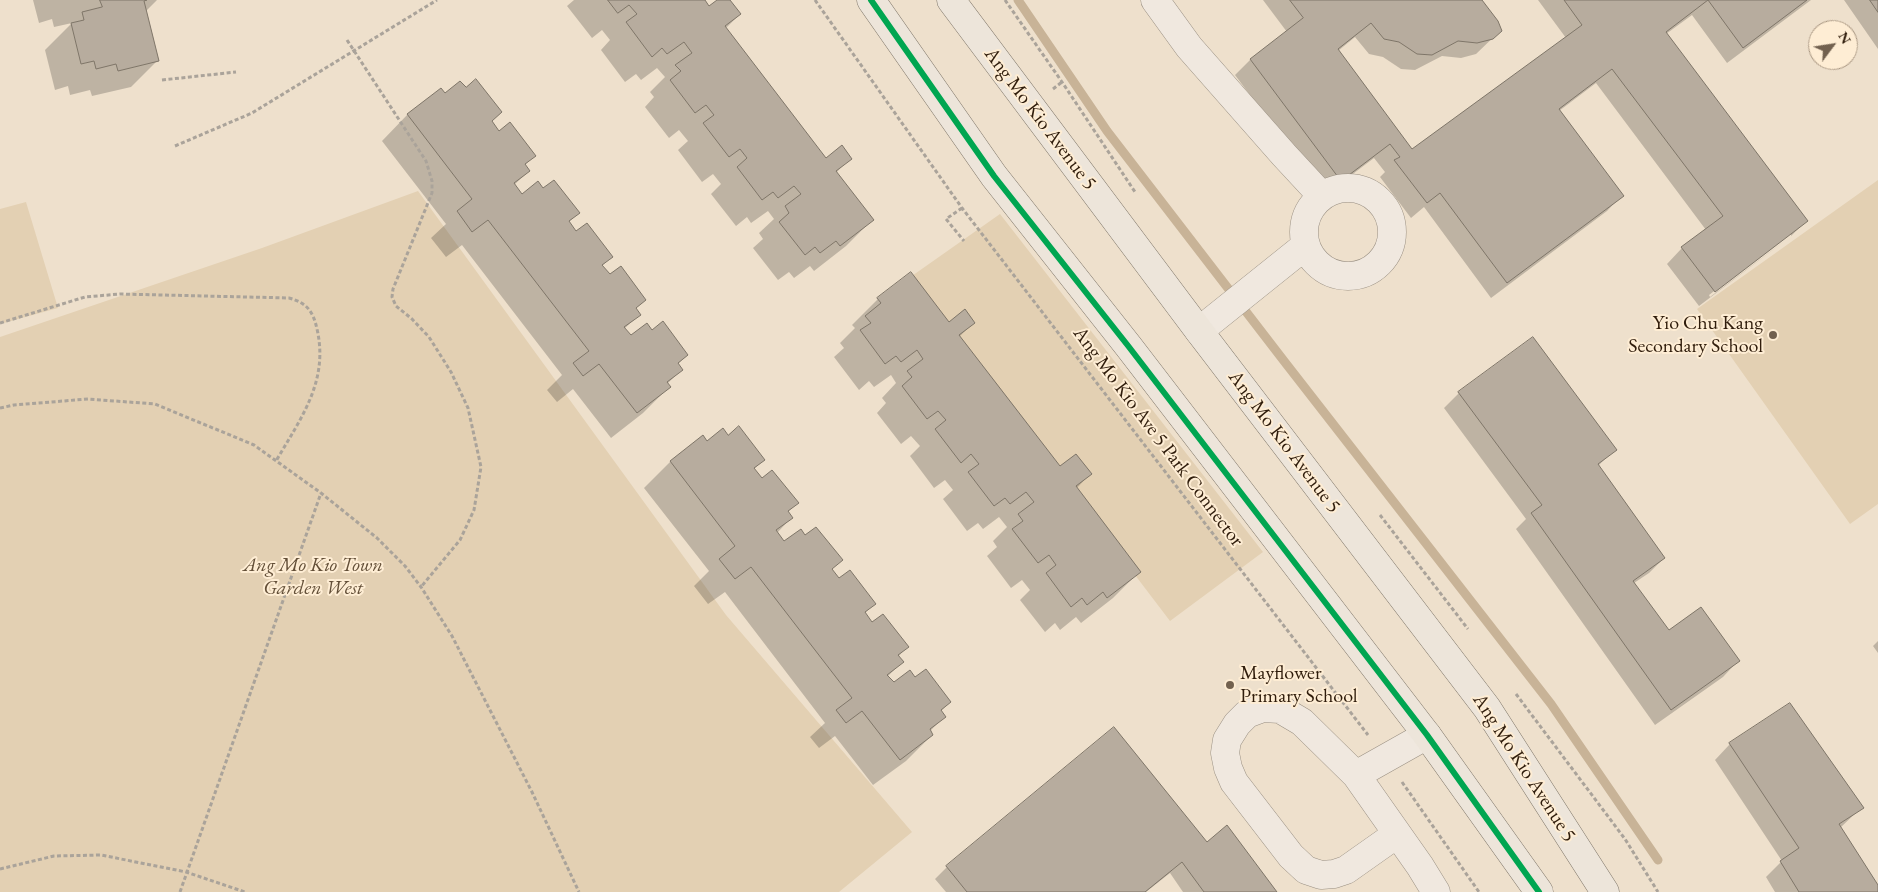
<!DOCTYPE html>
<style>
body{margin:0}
#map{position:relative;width:1878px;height:892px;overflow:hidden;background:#eee0cc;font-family:"EB Garamond",serif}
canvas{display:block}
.north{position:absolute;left:1808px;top:20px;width:50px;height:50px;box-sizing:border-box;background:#feedd4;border:1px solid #ab9984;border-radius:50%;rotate:59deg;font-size:14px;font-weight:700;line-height:20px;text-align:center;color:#2f1c0b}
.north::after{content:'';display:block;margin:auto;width:18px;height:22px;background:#72614f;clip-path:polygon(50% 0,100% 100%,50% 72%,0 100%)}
</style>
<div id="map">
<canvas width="1878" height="892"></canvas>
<div class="north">N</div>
</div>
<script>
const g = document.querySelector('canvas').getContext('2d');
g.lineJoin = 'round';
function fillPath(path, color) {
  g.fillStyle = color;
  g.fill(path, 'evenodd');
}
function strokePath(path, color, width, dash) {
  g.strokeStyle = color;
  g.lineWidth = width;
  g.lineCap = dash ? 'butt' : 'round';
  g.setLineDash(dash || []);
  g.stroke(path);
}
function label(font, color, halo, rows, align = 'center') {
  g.font = font + ' "EB Garamond",serif';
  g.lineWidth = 4;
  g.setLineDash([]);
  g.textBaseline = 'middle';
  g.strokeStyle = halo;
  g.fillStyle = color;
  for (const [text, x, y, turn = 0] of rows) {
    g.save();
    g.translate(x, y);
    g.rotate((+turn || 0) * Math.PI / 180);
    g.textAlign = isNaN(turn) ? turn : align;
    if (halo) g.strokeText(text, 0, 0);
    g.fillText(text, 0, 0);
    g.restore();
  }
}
fillPath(new Path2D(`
 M1878 180V504L1850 524 1697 309Z
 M418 191 726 615 912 832 839 892H0V337L262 248Z
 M26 202 58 308 0 324V209Z
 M1000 214 1263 552 1170 621 909 278Z`), '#e3d0b3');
fillPath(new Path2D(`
 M33 0H157L145 12 157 61 131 87 92 96 90 90 70 95 68 86 55 90 45 50 72 23 54 27 52 19 39 23Z
 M574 0H703L709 8 719 0H729L740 14 725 29 825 159 850 158 836 173 872 220 846 246 814 271 810 266 794 278 789 272 778 280 753 248 763 239 759 233 774 219 768 211 751 223 747 217 736 226 711 194 721 184 713 174 702 182 678 150 688 141 679 130 669 138 645 107 654 97 650 92 665 77 657 68 641 80 636 74 625 82 601 50 610 40 602 30 592 38 567 6Z
 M1263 0H1480L1501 30 1476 54 1461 58 1442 56 1415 70 1401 69 1383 57 1369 54 1355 37 1338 51 1412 150 1566 38 1538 0H1811L1727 63 1692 15 1666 34 1806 221 1791 236 1699 306 1667 264 1682 248 1706 230 1596 83 1559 111 1622 195 1607 211 1491 298 1424 207 1411 218 1380 177 1385 172 1374 158 1325 195 1235 75 1250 60 1287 32ZM1791 232V236L1710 297 1709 295Z
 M1844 0H1878V49Z
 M465 89 501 112 491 122 499 133 534 156 524 166 529 171 514 185 521 195 543 190 578 213 568 223 576 233 611 257 602 266 610 276 645 300 635 309 639 315 624 329 631 337 652 331 687 355 677 365 681 370 667 384 669 387 643 413 611 438 573 389 557 402 547 390 562 375 462 245 446 257 431 238 446 224 382 141 408 114 444 95Z
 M878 299 949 323 974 322 959 337 1059 468 1090 474 1076 489 1139 572 1113 598 1081 623 1076 617 1060 630 1055 623 1045 632 1020 600 1030 590 1022 580 1011 588 987 556 997 547 993 541 1007 527 999 517 983 529 978 523 967 531 943 499 953 490 945 480 934 488 910 456 920 446 911 436 901 444 877 413 886 403 882 398 896 383 891 375 874 387 869 381 859 390 834 357 844 348 840 343 855 328 852 325Z
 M1459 393 1615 449 1598 466 1664 558 1649 573 1634 583 1668 632 1738 661 1723 677 1655 725 1516 529 1526 519 1444 408Z
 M703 437 707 442 764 460 754 469 762 480 797 503 787 513 791 518 777 533 784 543 805 537 841 560 831 570 839 580 874 604 865 613 872 624 907 647 898 657 902 662 887 677 893 684 915 679 950 702 940 712 944 717 930 731 932 735 906 761 873 785 835 736 819 748 810 737 825 723 725 592 708 604 694 586 709 571 644 488 670 462Z
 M1878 641V653L1873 646Z
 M1730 744 1862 807 1840 828 1878 887V892H1775L1766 877 1782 861 1715 760Z
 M1207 844 1276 892H1183L1170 873 1146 892H946L935 879 947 867Z`), '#0003');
strokePath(new Path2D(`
 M1018 0 1107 131 1284 361 1551 704 1658 860`), '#c8b397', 9);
const building = new Path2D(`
 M100 0H147L144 1 159 61 118 71 116 64 96 69 94 61 81 64 71 23 84 20 82 12 102 7Z
 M608 0H705L709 6 717 0H730L741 14 725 26 826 158 842 145 852 159 836 171 874 220 840 246 836 241 820 253 815 247 805 255 779 222 789 213 785 206 801 194 794 186 778 198 773 192 762 200 737 167 747 158 740 149 729 157 703 123 714 115 706 105 695 113 670 80 681 71 675 65 692 53 684 42 667 54 662 48 652 57 626 22 637 14 629 5 618 13Z
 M1290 0H1482L1498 21 1502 31 1493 39 1477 43 1458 41 1432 55 1417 54 1399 42 1384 39 1371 23 1338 49 1412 149 1582 25 1564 0H1807L1743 48 1708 0 1666 32 1808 221 1715 292 1681 247 1723 216 1612 69 1559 109 1624 196 1507 283 1440 193 1427 203 1394 160 1400 157 1390 144 1341 181 1250 59 1303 18Z
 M1870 0H1878V12Z
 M476 79 502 112 492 121 499 131 510 122 536 156 525 164 530 171 514 183 522 194 538 181 543 188 554 180 580 213 569 221 576 231 587 223 613 257 602 265 610 274 621 266 646 300 636 308 641 315 624 327 631 335 647 323 652 330 663 321 688 355 678 363 683 370 667 382 671 387 637 413 599 364 583 376 573 363 589 351 488 220 472 232 457 211 472 199 407 114 441 88 445 93 460 81 466 87Z
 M911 272 949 322 965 309 975 323 959 335 1060 466 1076 454 1092 474 1076 486 1141 572 1107 598 1103 592 1087 605 1082 598 1071 607 1046 573 1056 565 1049 555 1038 563 1012 529 1023 521 1018 514 1034 502 1026 492 1010 504 1005 498 994 506 968 472 979 464 971 454 961 463 935 429 946 420 938 411 927 419 902 386 912 377 907 371 923 359 917 350 901 362 896 356 885 364 860 330 871 323 865 316 881 303 877 298Z
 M1533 337 1617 450 1598 464 1665 558 1633 581 1669 630 1701 607 1740 661 1671 710 1531 513 1542 505 1458 392Z
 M739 426 765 460 754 468 762 478 772 470 799 503 788 511 793 518 776 530 784 541 801 529 805 535 816 527 843 560 832 569 839 578 850 570 876 604 865 612 872 622 883 614 909 647 898 655 904 662 887 675 894 682 910 670 915 677 926 669 951 702 941 710 946 717 930 729 933 735 900 760 862 711 846 723 836 710 852 698 751 567 735 579 719 559 735 546 670 461 703 435 707 441 723 428 728 435Z
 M1790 703 1864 808 1839 824 1878 885V892H1799L1780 861 1799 848 1729 743Z
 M1114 727 1207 842 1227 825 1277 892H1204L1182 862 1145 892H967L946 866Z`);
fillPath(building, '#b7ac9e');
strokePath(building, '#7e7568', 1);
const minor = new Path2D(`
 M1155 0 1189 47 1284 155 1322 196
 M1304 232a44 44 0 1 1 88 0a44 44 0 1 1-88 0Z
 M1199 331 1305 246
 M1356 775 1427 735
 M1397 834 1346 870 1334 874 1321 875 1306 870 1291 856 1234 782 1228 768 1225 753 1227 740 1237 724 1247 714 1263 708 1280 709 1302 722 1356 775 1420 866 1436 892`);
const major = new Path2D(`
 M871 0 994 176 1129 347 1427 735 1539 892
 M951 0 1199 331 1487 708 1605 892`);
strokePath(minor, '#998f82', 29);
strokePath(major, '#7e7568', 29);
strokePath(new Path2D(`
 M815 0 962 208 1368 735
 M1005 0 1062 82 1135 192
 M347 40 426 161 432 181V193L393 289 392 297 396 306 412 319 429 337 451 372 468 408 481 467 474 510 460 540 421 587
 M162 80 236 72
 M1053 89 1062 82
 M175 146 252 113 437 0
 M962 208 946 219 964 241
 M0 323 85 297 120 294 289 298C307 303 313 311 317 329 329 381 301 418 276 461
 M0 408 14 405 88 399 155 404 254 445 321 493 377 538 405 566 421 587 452 636 532 792 579 892
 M1380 515 1468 629
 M1516 694 1625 839 1658 892
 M1402 782 1479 892
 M0 869 54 856 101 855 186 872 245 892
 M180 892 321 493`), '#aaa39a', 3, [4, 2.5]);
strokePath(minor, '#f0e8df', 28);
strokePath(major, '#ede5da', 28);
strokePath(new Path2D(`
 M871 0 994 176 1129 347 1427 735 1539 892`), '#00a651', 6);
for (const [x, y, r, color] of [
 [1773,335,5,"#72614f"],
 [1230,685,5,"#72614f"]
]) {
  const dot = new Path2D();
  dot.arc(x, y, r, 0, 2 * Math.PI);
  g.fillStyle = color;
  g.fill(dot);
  strokePath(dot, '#feedd4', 2);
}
label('20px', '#2f1c0b', '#feedd4', [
 ["Ang Mo Kio Avenue 5",1040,119,53],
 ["Ang Mo Kio Ave 5 Park Connector",1158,437,53],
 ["Ang Mo Kio Avenue 5",1284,442,53],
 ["Ang Mo Kio Avenue 5",1524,768,57]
]);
label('20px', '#2f1c0b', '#feedd4', [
 ["Yio Chu Kang",1763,324],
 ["Secondary School",1763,347],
 ["Mayflower",1240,674,"left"],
 ["Primary School",1240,697,"left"]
], 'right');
label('italic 20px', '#624e37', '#feedd4', [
 ["Ang Mo Kio Town",313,566],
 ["Garden West",313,589]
]);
</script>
